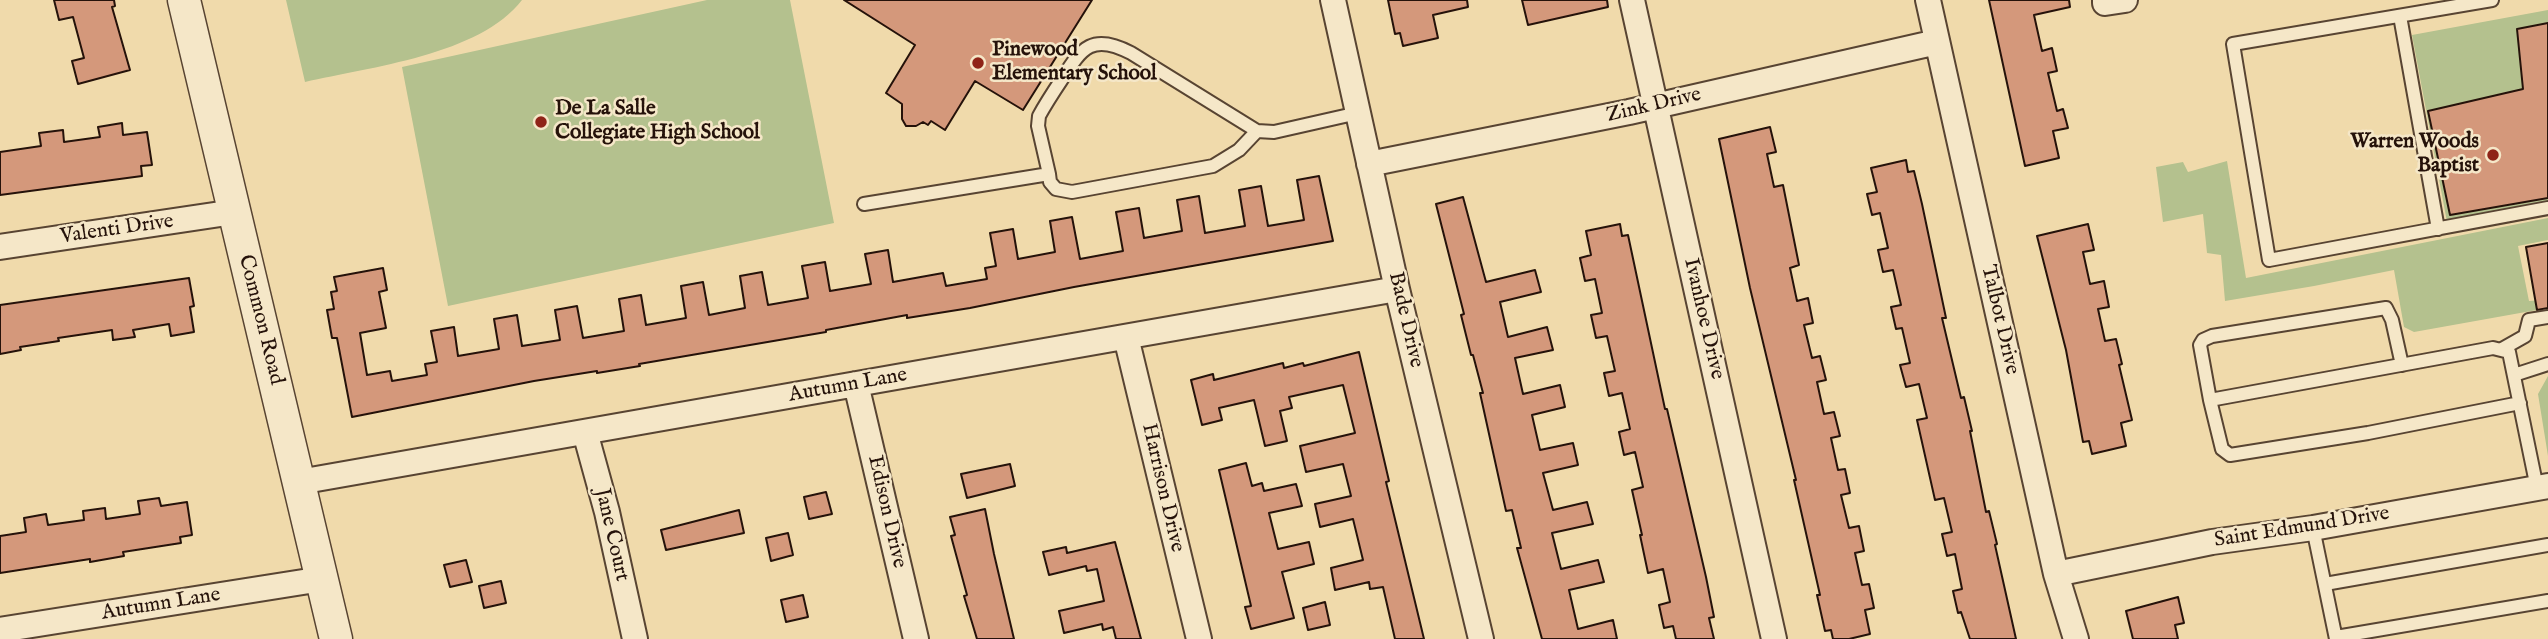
<!DOCTYPE html>
<style>
body{margin:0}
canvas{display:block;background:#f0daab}
</style>
<canvas width="2548" height="639"></canvas>
<script>
const g = document.querySelector('canvas').getContext('2d');
g.lineJoin = 'round';
function fillPath(path, color) {
  g.fillStyle = color;
  g.fill(path, 'evenodd');
}
function strokePath(path, color, width, dash) {
  g.strokeStyle = color;
  g.lineWidth = width;
  g.lineCap = dash ? 'butt' : 'round';
  g.setLineDash(dash || []);
  g.stroke(path);
}
function label(font, color, halo, rows, align = 'center') {
  g.font = font + ' "IM FELL English",serif';
  g.lineWidth = 5;
  g.setLineDash([]);
  g.textBaseline = 'middle';
  g.strokeStyle = halo;
  g.fillStyle = color;
  for (const [text, x, y, turn = 0] of rows) {
    g.save();
    g.translate(x, y);
    g.rotate((+turn || 0) * Math.PI / 180);
    g.textAlign = isNaN(turn) ? turn : align;
    if (halo) g.strokeText(text, 0, 0);
    g.fillText(text, 0, 0);
    g.restore();
  }
}
fillPath(new Path2D(`
 M286 0H522C480 55 370 67 305 82Z
 M707 0H790L834 223 448 306 402 67Z
 M2548 10V202L2447 222 2412 35Z
 M2227 161 2246 278 2548 218V240L2518 246 2529 301 2542 300 2548 308 2414 332 2404 327 2394 270 2314 286 2225 301 2221 255 2207 253 2203 214 2163 222 2156 167 2183 162 2188 172Z
 M2548 376V456L2538 394Z`), '#b4c18e');
const building = new Path2D(`
 M54 0H114L115 6 112 7 130 70 78 84 72 61 84 58 73 17 59 20Z
 M844 0H1092L1023 110 975 81 945 130 931 121 928 125 923 122 916 126H906L902 119V104L886 93 915 45Z
 M1388 0H1467L1468 7 1433 15 1438 38 1403 46 1400 33 1395 34Z
 M1522 0H1607L1608 7 1528 25Z
 M1989 0H2069L2070 7 2034 15 2042 51 2052 48 2057 71 2048 73 2057 111 2063 109 2068 128 2053 131 2059 158 2025 166Z
 M2548 23V198L2450 215 2428 111 2523 89 2517 29Z
 M122 123 123 135 147 132 152 165 141 166 142 176 0 195V152L41 146 39 133 63 130 64 142 100 137 98 127Z
 M1770 127 1776 152 1767 154 1774 187 1783 185 1799 265 1790 268 1797 301 1808 298 1813 323 1804 325 1812 358 1820 356 1826 380 1817 382 1824 414 1834 412 1840 436 1831 438 1838 470 1845 469 1850 493 1841 495 1849 528 1859 526 1864 551 1855 553 1862 585 1869 584 1874 608 1865 610 1870 634 1849 639H1833L1831 630 1825 631 1817 595H1820L1794 480H1796L1750 288 1719 139Z
 M1906 160 1908 172 1914 171 1922 204 1946 318H1942L1961 398 1964 397 1972 431H1970L1986 512 1989 511 1997 544 1995 545 2016 639H1970L1961 612 1958 613 1953 591 1962 589 1955 554 1947 556 1942 534 1952 532 1944 498 1935 500 1917 420 1927 418 1919 384 1906 387 1900 365 1910 363 1902 328 1896 329 1891 307 1901 305 1893 270 1883 272 1878 250 1888 248 1880 213 1872 215 1867 194 1877 192 1871 168Z
 M1319 176 1333 241 1074 287 970 308 907 318V315L826 330V332L639 364 640 366 597 373V371L534 381 352 417 337 338H332L327 310 334 309 331 292 337 291 334 277 383 268 387 290 379 292 386 328 360 333 367 375 390 371 392 381 427 375 425 364 437 362 431 331 454 327 458 356 499 349 494 319 517 315 522 346 560 340 555 310 577 306 583 338 624 331 619 299 641 295 646 325 686 318 681 286 703 282 709 315 745 308 740 276 762 272 768 305 808 298 802 266 825 262 830 291 871 284 865 254 888 250 893 282 943 273 946 286 987 279 985 268 996 266 990 233 1013 229 1018 259 1055 252 1050 221 1072 217 1080 259 1123 251 1116 212 1139 208 1144 238 1182 231 1177 200 1199 196 1205 233 1245 226 1239 190 1261 186 1268 226 1304 220 1297 180Z
 M1463 197 1486 282 1535 270 1541 292 1500 302 1508 337 1547 327 1553 350 1515 358 1523 394 1560 385 1565 407 1532 415 1540 450 1573 443 1578 465 1543 473 1553 510 1587 502 1593 524 1552 533 1561 569 1598 560 1604 582 1569 590 1578 629 1613 620 1617 639H1542L1517 548H1521L1512 510 1506 511 1480 393H1483L1473 355H1471L1461 315 1464 314 1436 204Z
 M1620 224 1622 236 1628 235 1665 409H1667L1706 577 1714 617 1709 618 1714 639H1676L1673 626 1664 628 1659 605 1670 602 1663 569 1648 573 1640 535H1642L1632 490 1643 487 1635 452 1624 455 1619 432 1630 429 1622 393 1609 396 1604 373 1615 371 1607 336 1596 338 1591 315 1602 313 1595 279 1585 281 1580 258 1591 255 1586 231Z
 M2088 224 2094 250 2083 252 2090 284 2104 281 2109 307 2098 309 2105 341 2116 339 2122 364 2119 365 2132 420 2121 423 2126 446 2092 454 2089 441 2083 442 2066 350 2037 236Z
 M2548 243V308L2537 310 2526 247Z
 M189 278 194 306 190 307 194 332 171 336 169 324 133 330 135 337 113 340 112 330 58 338 59 341 20 347 21 350 0 354V305Z
 M1359 352 1389 481 1386 482 1424 639H1395L1383 587 1370 589 1369 582 1335 590 1331 568 1363 560 1353 519 1320 527 1315 504 1351 496 1343 464 1306 472 1300 446 1355 433 1343 385 1289 397 1292 408 1280 411 1287 441 1265 446 1254 400 1219 408 1222 420 1202 425 1191 380 1213 374 1214 380 1283 363 1284 368 1303 363 1304 366Z
 M1246 463 1252 486 1262 483 1264 491 1296 484 1302 506 1269 513 1278 549 1309 542 1314 564 1282 572 1294 618 1251 629 1245 607 1251 606 1219 470Z
 M1010 464 1015 486 967 498 961 474Z
 M826 492 832 514 809 519 804 497Z
 M159 498 161 506 187 502 192 535 180 537 181 543 123 552 124 556 90 562V559L0 573V536L26 532 24 518 46 514 48 525 84 520 83 511 105 508 106 519 140 514 138 501Z
 M985 509 994 554 1014 639H977L964 596 967 595 951 536 955 535 950 517Z
 M739 510 744 533 666 550 661 530Z
 M788 533 793 555 771 561 766 538Z
 M1115 542 1141 639H1116L1113 627 1103 630 1102 624 1064 633 1059 611 1104 601 1097 569 1087 571 1086 566 1049 575 1043 552 1066 547 1067 553Z
 M466 560 472 582 450 587 444 565Z
 M501 581 506 603 484 608 479 586Z
 M803 595 808 617 786 622 781 600Z
 M2178 597 2184 623 2175 625 2178 639H2133L2126 611Z
 M1325 602 1330 625 1308 630 1303 608Z`);
fillPath(building, '#d4987b');
strokePath(building, '#25120a', 2);
const service = new Path2D(`
 M2492 0 2233 44 2269 260 2548 208
 M2400 16 2438 229
 M1049 174 1050 182 1056 189 1072 192 1213 166 1239 150 1257 131
 M864 204 1049 174 1038 126 1039 116C1046 103 1054 91 1062 79 1082 47 1093 33 1131 53L1257 131 1274 132 1358 113
 M2502 349 2525 336 2529 320 2548 317
 M2402 365 2392 320 2386 308 2212 336 2203 340 2200 345 2210 400 2493 348 2509 352 2537 488
 M2514 375 2548 364
 M2210 400 2222 449 2230 455 2368 433 2520 403
 M2313 528 2336 639
 M2325 584 2548 545
 M2336 637 2548 601`);
const minor = new Path2D(`
 M1333 0 1397 289 1481 639
 M1632 0 1774 639
 M1928 0 2056 574 2076 639
 M2105 0V3L2125 0
 M1369 164 1629 112 1937 42
 M0 247 234 212
 M1126 337 1199 639
 M856 384 916 639
 M585 432 607 512 635 639
 M299 482 1397 289
 M2056 574 2212 542 2313 528 2548 486
 M0 630 322 579`);
const tertiary = new Path2D(`
 M184 0 336 639`);
strokePath(service, '#584432', 16);
strokePath(minor, '#584432', 28);
strokePath(tertiary, '#584432', 35);
strokePath(service, '#f5e7c8', 12);
strokePath(minor, '#f5e7c8', 24);
strokePath(tertiary, '#f5e7c8', 32);
for (const [x, y, r, color] of [
 [978,63,7,"#8f2418"],
 [541,122,7,"#8f2418"],
 [2493,155,7,"#8f2418"]
]) {
  const dot = new Path2D();
  dot.arc(x, y, r, 0, 2 * Math.PI);
  g.fillStyle = color;
  g.fill(dot);
  strokePath(dot, '#f5e7c8', 2.5);
}
label('bold 21px', '#25120a', '#f5e7c8', [
 ["Pinewood",992,51],
 ["Elementary School",992,75],
 ["De La Salle",555,110],
 ["Collegiate High School",555,134],
 ["Warren Woods",2479,143,"right"],
 ["Baptist",2479,167,"right"]
], 'left');
label('21px', '#25120a', '#f5e7c8', [
 ["Zink Drive",1654,106,-13],
 ["Valenti Drive",117,230,-8],
 ["Ivanhoe Drive",1703,319,77],
 ["Common Road",260,320,76],
 ["Bade Drive",1405,320,77],
 ["Talbot Drive",1999,320,77],
 ["Autumn Lane",848,386,-10],
 ["Harrison Drive",1162,488,77],
 ["Edison Drive",886,512,77],
 ["Saint Edmund Drive",2302,528,-9],
 ["Jane Court",611,535,77],
 ["Autumn Lane",161,605,-9]
]);
</script>
